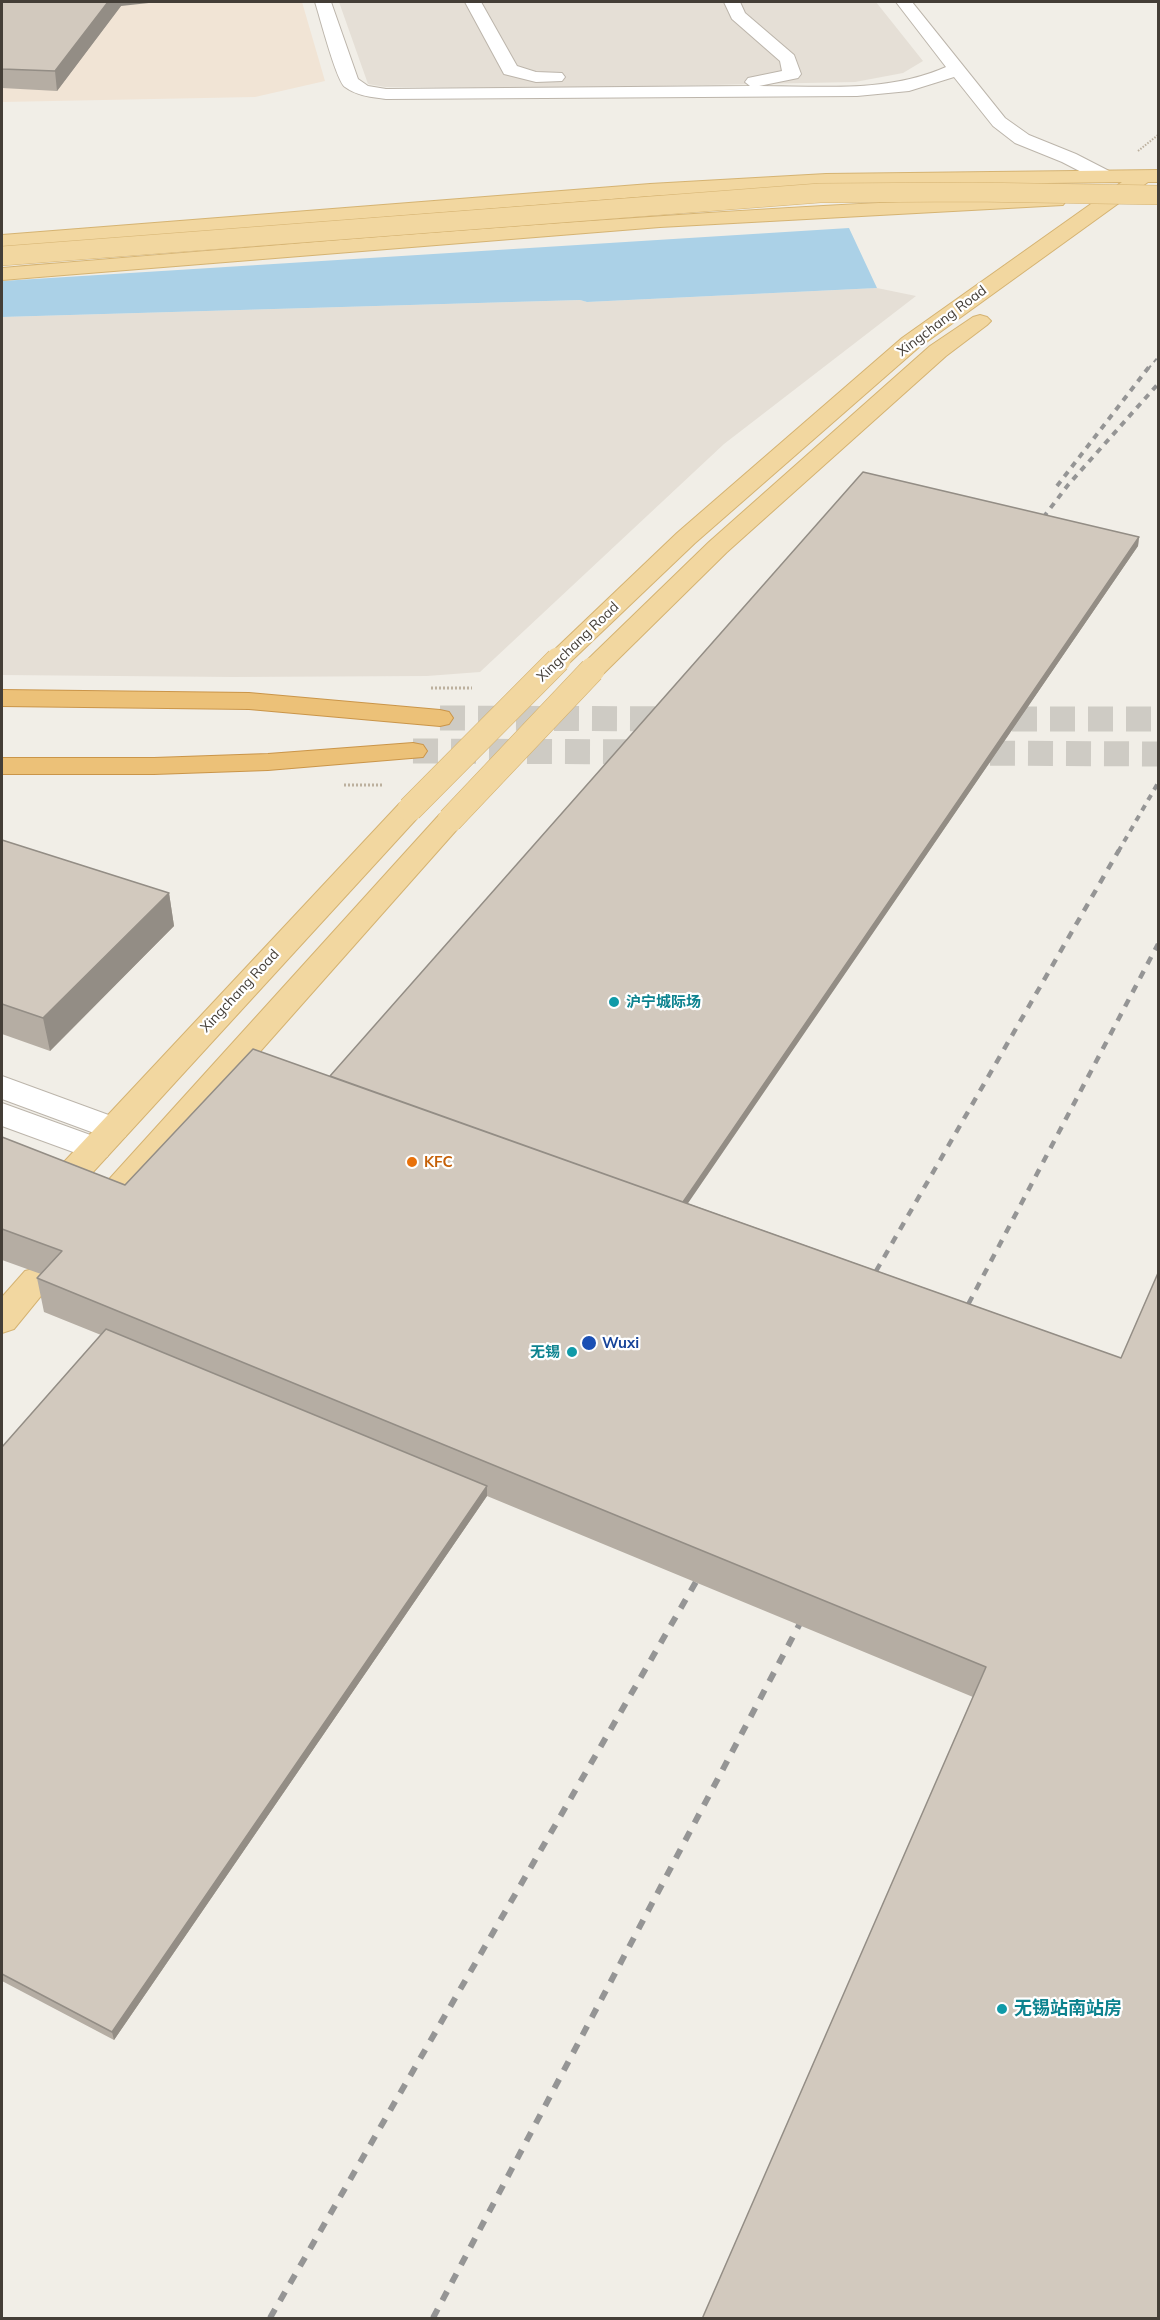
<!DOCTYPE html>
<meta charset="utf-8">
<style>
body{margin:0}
#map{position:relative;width:1160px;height:2320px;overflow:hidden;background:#f1eee7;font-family:Mulish,sans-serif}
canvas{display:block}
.frame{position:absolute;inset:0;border:3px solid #443e37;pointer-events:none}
</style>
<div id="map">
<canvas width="1160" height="2320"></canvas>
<div class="frame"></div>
</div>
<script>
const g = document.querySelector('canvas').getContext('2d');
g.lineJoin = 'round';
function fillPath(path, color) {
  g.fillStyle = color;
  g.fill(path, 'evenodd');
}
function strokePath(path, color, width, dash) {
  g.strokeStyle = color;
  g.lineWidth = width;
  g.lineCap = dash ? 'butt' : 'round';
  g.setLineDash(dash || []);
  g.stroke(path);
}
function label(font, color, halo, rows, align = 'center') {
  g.font = font + ' Mulish,"Noto Sans SC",sans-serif';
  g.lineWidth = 4.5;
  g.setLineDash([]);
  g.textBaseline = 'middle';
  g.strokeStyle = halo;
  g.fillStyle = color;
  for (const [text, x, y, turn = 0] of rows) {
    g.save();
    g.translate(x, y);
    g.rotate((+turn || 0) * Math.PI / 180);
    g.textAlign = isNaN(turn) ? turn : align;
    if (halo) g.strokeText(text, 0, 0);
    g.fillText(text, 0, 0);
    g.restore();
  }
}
fillPath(new Path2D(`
 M339 2H876L923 61 903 73 855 82 556 88 385 87 368 84Z
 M877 288 916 296 724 444 480 672 427 676 233 677 2 675V317L580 300 587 302Z`), '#e5dfd6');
fillPath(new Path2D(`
 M2 2H302L325 81 255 97 2 102Z`), '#f1e4d5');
fillPath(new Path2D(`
 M849 228 877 288 587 302 580 300 2 317V281Z`), '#abd1e7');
strokePath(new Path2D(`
 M440 718 689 719
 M974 719H1158
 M413 751 660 752
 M952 753 1158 754`), '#cecbc4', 25, [25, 13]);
const minor = new Path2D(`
 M315 2H331L358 79 368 86 386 89 750 86 745 82 748 78 782 71 780 61 732 19 724 2H740L745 13 794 55 801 74 798 78 759 86C821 86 888 93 946 67L896 2H912L1005 118 1029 135 1076 154 1111 172 1114 176 1111 180H1097L1062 162 1015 143 993 126 954 77 909 91 857 96 386 99C372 97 357 96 345 87 336 80 320 17 315 2Z
 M465 2H481L517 66 536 72 562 73 565 77 562 81 536 82 504 74Z
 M2 1076 125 1121 129 1129 125 1137 113 1140 2 1099Z
 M2 1103 107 1141 111 1149 107 1157 95 1160 2 1126Z`);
const major = new Path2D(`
 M1158 170V182H1148L918 348 695 543 567 665 558 668 549 665 545 660 549 655 677 533 902 338 1122 182 826 186 650 196 2 247V235L650 184 826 174Z
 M1056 195 1063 197 1066 201 1063 205 660 227 2 280V268C353 239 704 208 1056 195Z
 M980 315 987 317 991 321 987 325 946 356 727 552 601 676 592 678 583 676 579 670 583 664 709 542 930 346 973 317Z
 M410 801 420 803 424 809 420 815 72 1195 60 1199 48 1195 43 1187 48 1179 400 803Z
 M450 812 460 814 464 820 460 826 117 1213 105 1217 93 1213 88 1205 93 1197 440 814Z
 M37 1268 49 1271 54 1280 14 1329 2 1333V1297L25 1271Z`);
const highway = new Path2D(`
 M2 690 249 693 440 710 449 712 453 718 449 724 440 726 249 709 2 706Z
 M413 743 423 745 427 751 423 757 268 770 154 774H2V758H154L268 754Z`);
strokePath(minor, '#bcb5ab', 2);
strokePath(major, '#d5b372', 2);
strokePath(highway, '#ca9549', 2);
strokePath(new Path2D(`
 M1138 151 1158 135`), '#bcb09e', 2, [1.5, 1.5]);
strokePath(new Path2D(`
 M431 688H472
 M344 785H382`), '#bcb09e', 3, [2, 2]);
fillPath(minor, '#fff');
fillPath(major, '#f2d7a0');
fillPath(highway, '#ecc178');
strokePath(new Path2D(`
 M1148 369 1158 357`), '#959595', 2, [4.5, 4.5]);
strokePath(new Path2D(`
 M1057 486 1149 367
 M1036 527 1068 485 1158 384
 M1118 852 1158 783`), '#959595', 4, [6, 6]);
strokePath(new Path2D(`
 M868 1285 1119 850
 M961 1318 1158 944`), '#959595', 4.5, [8, 8]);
strokePath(new Path2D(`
 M270 2318 704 1568
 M433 2318 807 1610`), '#959595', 6, [10, 10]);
const majorBridgeFar1 = new Path2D(`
 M2 256 820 193 972 192 1158 195`);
const majorBridge = new Path2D(`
 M410 809 558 660
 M450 820 592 670`);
strokePath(majorBridgeFar1, '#d5b372', 20, []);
strokePath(majorBridge, '#d5b372', 26, []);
strokePath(majorBridgeFar1, '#f2d7a0', 19);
strokePath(majorBridge, '#f2d7a0', 25);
fillPath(new Path2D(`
 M2 2 121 6 57 91 2 88Z
 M1139 537 1138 546 687 1203 1121 1358 973 1697 487 1496 114 2040 2 1981V1447L101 1335 44 1312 37 1278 41 1274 2 1260V1137L125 1185 330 1076Z
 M2 840 169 893 174 926 50 1051 2 1034Z`), '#b5ada3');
fillPath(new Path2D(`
 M108 2H158L121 6 57 91 55 71Z
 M1139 537 1138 546 669 1231V1221Z
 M169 893 174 926 50 1051 43 1018Z
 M487 1486V1496L114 2040 112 2032Z`), '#938d85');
const building = new Path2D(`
 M2 2H108L55 71 2 69Z
 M863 472 1139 537 683 1202 330 1076Z
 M2 840 169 893 43 1018 2 1004Z
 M253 1049 1121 1358 1158 1273V2319H702L986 1667 37 1278 62 1251 2 1229V1137L125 1185Z
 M106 1329 487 1486 112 2032 2 1974V1447Z`);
fillPath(building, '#d2c9be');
strokePath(building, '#938d85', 1.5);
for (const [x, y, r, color] of [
 [614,1002,6,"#0f9aa8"],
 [412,1162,6,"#e8710a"],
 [589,1343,8,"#1a4fb4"],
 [572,1352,6,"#0f9aa8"],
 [1002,2009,6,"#0f9aa8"]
]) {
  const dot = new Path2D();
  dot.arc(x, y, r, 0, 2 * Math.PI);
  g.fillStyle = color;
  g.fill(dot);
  strokePath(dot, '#fff', 2);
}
label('14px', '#443e37', '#fff', [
 ["Xingchang Road",942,321,-37],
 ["Xingchang Road",578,642,-44],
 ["Xingchang Road",240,991,-47]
]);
label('bold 15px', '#0d838f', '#fff', [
 ["沪宁城际场",626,1002],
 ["无锡",560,1352,"right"]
], 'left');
label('bold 15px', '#c56008', '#fff', [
 ["KFC",424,1162]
], 'left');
label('bold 15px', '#164399', '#fff', [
 ["Wuxi",602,1343]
], 'left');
label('bold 18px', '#0d838f', '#fff', [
 ["无锡站南站房",1014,2009]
], 'left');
</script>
